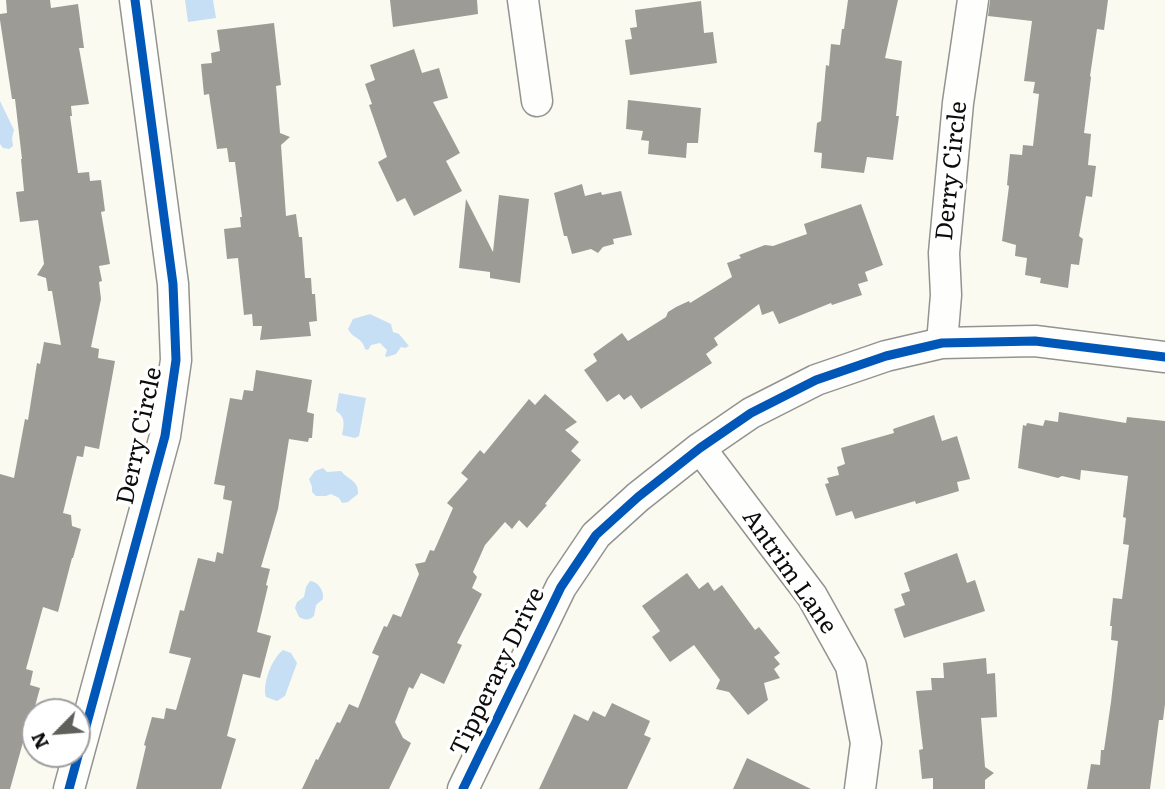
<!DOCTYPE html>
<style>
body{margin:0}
#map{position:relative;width:1165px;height:789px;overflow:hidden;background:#fafaf0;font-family:Literata,serif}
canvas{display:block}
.north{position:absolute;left:21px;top:698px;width:70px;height:70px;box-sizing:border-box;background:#fff;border:2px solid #9e9e9e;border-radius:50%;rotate:245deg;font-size:19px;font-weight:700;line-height:28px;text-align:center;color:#0c0c0c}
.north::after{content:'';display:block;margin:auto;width:24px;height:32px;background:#5f5f5c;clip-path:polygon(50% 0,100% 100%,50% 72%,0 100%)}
</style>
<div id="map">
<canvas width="1165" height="789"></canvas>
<div class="north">N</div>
</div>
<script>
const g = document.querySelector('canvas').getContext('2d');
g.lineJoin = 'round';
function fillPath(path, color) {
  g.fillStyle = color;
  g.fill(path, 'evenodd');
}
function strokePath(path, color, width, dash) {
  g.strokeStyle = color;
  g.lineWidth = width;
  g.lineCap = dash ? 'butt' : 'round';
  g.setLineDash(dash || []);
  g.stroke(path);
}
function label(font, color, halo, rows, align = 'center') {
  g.font = font + ' Literata,serif';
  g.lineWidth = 7;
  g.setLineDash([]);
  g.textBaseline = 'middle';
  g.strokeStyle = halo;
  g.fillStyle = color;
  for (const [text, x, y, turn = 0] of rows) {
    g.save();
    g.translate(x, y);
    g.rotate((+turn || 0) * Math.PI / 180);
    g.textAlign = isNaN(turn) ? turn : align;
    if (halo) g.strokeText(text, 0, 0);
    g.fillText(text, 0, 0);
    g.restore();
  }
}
fillPath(new Path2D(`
 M185 0H213L216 18 188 22Z
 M0 101 14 130 12 138 13 146 9 149 3 148 0 144Z
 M370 314 391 324 393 332 399 334 409 346 405 348 401 347 396 354 387 357 385 356 387 350 380 343 371 345 368 350 365 349C362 337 353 339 348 329L353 319Z
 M339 393 366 398 359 436 355 438 342 435C344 425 346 417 336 411Z
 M323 468 327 472 341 471C348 480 359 480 358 494L348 502 342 503 339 498 331 494 326 496H316L312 492V487L309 479 315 471Z
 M310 581C319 582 324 591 323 599L316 605 314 616C309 621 304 620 299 617L295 608 297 602 304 597 306 587Z
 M283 650 291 653 297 663 285 696 277 701 266 697C262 684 272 658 283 650Z`), '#c7dff4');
fillPath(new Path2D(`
 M6 0H50L51 8 78 4 84 48H79L89 104 71 106 72 116H70L78 173 89 172 90 181 101 180 105 211 101 212 110 264 99 266 102 281 99 282 101 299 91 347 99 349 98 358 115 361 99 449 85 446 83 457 77 456 63 513 71 515 72 526 81 529 73 558H72L58 612 43 607 26 669 33 671 30 685 40 688 32 717H30L10 789H0V474L14 478 25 419 28 420 37 363 40 364 44 342 61 345 52 291H48L46 278 37 275 44 264 38 220 20 222 16 192 24 191 21 159H22L15 99H12L0 20V14L7 13Z
 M390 0H477L478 14 393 27Z
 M848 0H898L885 58 902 61 896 116H899L893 160 867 157 864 173 821 168 822 153 814 152 817 123 821 121 826 65 829 66 831 44 840 45 842 29H844Z
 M990 0H1108L1104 30 1097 29 1090 76 1091 77 1084 133 1091 134 1088 165 1096 166 1092 197 1086 196 1079 236 1083 239 1079 265 1071 264 1068 288 1040 283 1041 278 1025 275 1027 258 1015 256 1016 245 1002 241 1009 186 1007 185 1010 154 1022 155 1023 145 1033 146 1039 94 1033 93 1035 82 1024 81 1032 21 988 16Z
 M701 1 704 33 713 32 717 63 630 75 625 40 632 39 630 28 637 27 635 10Z
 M274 23 281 85 276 86 280 133 290 137 281 145 286 216 296 214 299 237H302L305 278H311L312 294H315L317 321 309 322 311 336 260 340 262 326H253L252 314 244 315 238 258 227 259 224 229 241 227 240 217H242L235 162H229L227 148 217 149 209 94 204 95 201 64 212 63 211 53 220 51 217 30Z
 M414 49 422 73 439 68 448 98 433 102 460 153 446 161 462 191 414 216 405 198 397 202 378 162 387 157 369 105 372 104 365 84 375 80 370 65Z
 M628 100 701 108 698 143H687L686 158 648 154 649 141 641 140 643 131 626 129Z
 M582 184 585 196 601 192 602 195 621 191 632 235 613 239 614 244 603 247 598 253 591 249 572 254 567 236H564L554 193Z
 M499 195 529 199 520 283 490 278V272L459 268 466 199 493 252Z
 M861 204 883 265 865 272 868 281 858 284 862 295 832 305 831 303 779 324 773 311 762 315 759 304 714 338 718 345 706 354 712 363 641 409 631 395 624 400 619 394 607 402 584 370 597 361 593 354 622 333 628 341 666 317 668 312 676 307 689 301 690 303 732 277 727 263 741 258 739 255 765 245 773 246 807 234 804 224Z
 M256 370 312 380 307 412 314 414 312 438H309L308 442 289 439 278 509 261 567 270 569 266 585 268 586 257 632 271 636 260 678 243 674 227 736 236 739 221 789H136L146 746 144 745 152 717 164 719 166 708 176 710 191 658 169 653 180 610 184 611 198 558 215 562 217 552 223 554 232 501 223 499 225 486 214 484 230 398 242 400 244 390 253 391Z
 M545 394 577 422 565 430 579 442 571 451 581 460 545 504 547 505 527 528 519 520 512 529 505 522 485 545 473 572 477 577 472 588 482 594 457 643 462 645 444 684 421 673 413 689 409 687 395 722 403 738 411 743 389 789H302L316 759 318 760 337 722 340 723 349 704 358 708 379 656 372 653 384 626 387 627 393 614 401 617 419 574 415 564 425 562 430 550 434 551 453 508 447 503 468 479 461 473 480 450 484 454 529 399 535 405Z
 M1059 412 1126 423 1127 417 1165 421V704L1163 720H1159L1150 789H1087L1091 764 1100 765 1101 750H1104L1111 702 1118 641 1111 640 1112 626H1110L1113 598 1122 599 1129 545 1123 544 1126 518 1123 517 1128 476 1081 470 1080 480 1062 476 1058 478 1018 468 1023 425 1026 426 1027 423 1043 426 1045 420 1058 422Z
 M934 415 942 441 957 436 970 479 957 482 959 491 916 504 915 501 855 519 852 511 836 516 825 484 829 483 827 478 839 475 837 467 845 464 841 448 894 433 893 429Z
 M957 553 967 583 975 580 985 611 904 638 894 609 905 605 901 594 910 591 904 573Z
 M687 573 699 589 708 582 714 591 722 585 755 630 759 627 780 653 774 657 780 664 774 669 780 678 764 683 768 700 748 715 729 692 716 689 720 680 694 645 670 662 652 637 660 631 642 606Z
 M986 658 987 674 995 673 997 717 981 718 985 767 994 773 985 780V789H933V778L922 779 919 750 923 749 916 691 932 690 931 678H944L943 663Z
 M612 703 650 721 644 735 651 738 627 789H539L574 714 588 721 593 711 605 717Z
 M747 758 811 789H733Z`), '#9c9b96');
const minor = new Path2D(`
 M523 0 537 101
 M942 343 946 295 944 253 958 103 973 0
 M700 448 812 596 851 666 866 743 860 789
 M69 789 165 436 176 360 173 284 135 0
 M463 789 561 587 596 535 638 497 700 448 751 413 816 380 886 356 942 343 1035 341 1165 357`);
strokePath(minor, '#93938f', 33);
strokePath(minor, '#fefefd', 30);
strokePath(new Path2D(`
 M69 789 165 436 176 360 173 284 135 0
 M463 789 561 587 596 535 638 497 700 448 751 413 816 380 886 356 942 343 1035 341 1165 357`), '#0057b8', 9);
label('24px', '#0c0c0c', '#fff', [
 ["Derry Circle",952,171,-84],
 ["Derry Circle",140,436,-78],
 ["Antrim Lane",789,572,55],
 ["Tipperary Drive",498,672,-64]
]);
</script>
